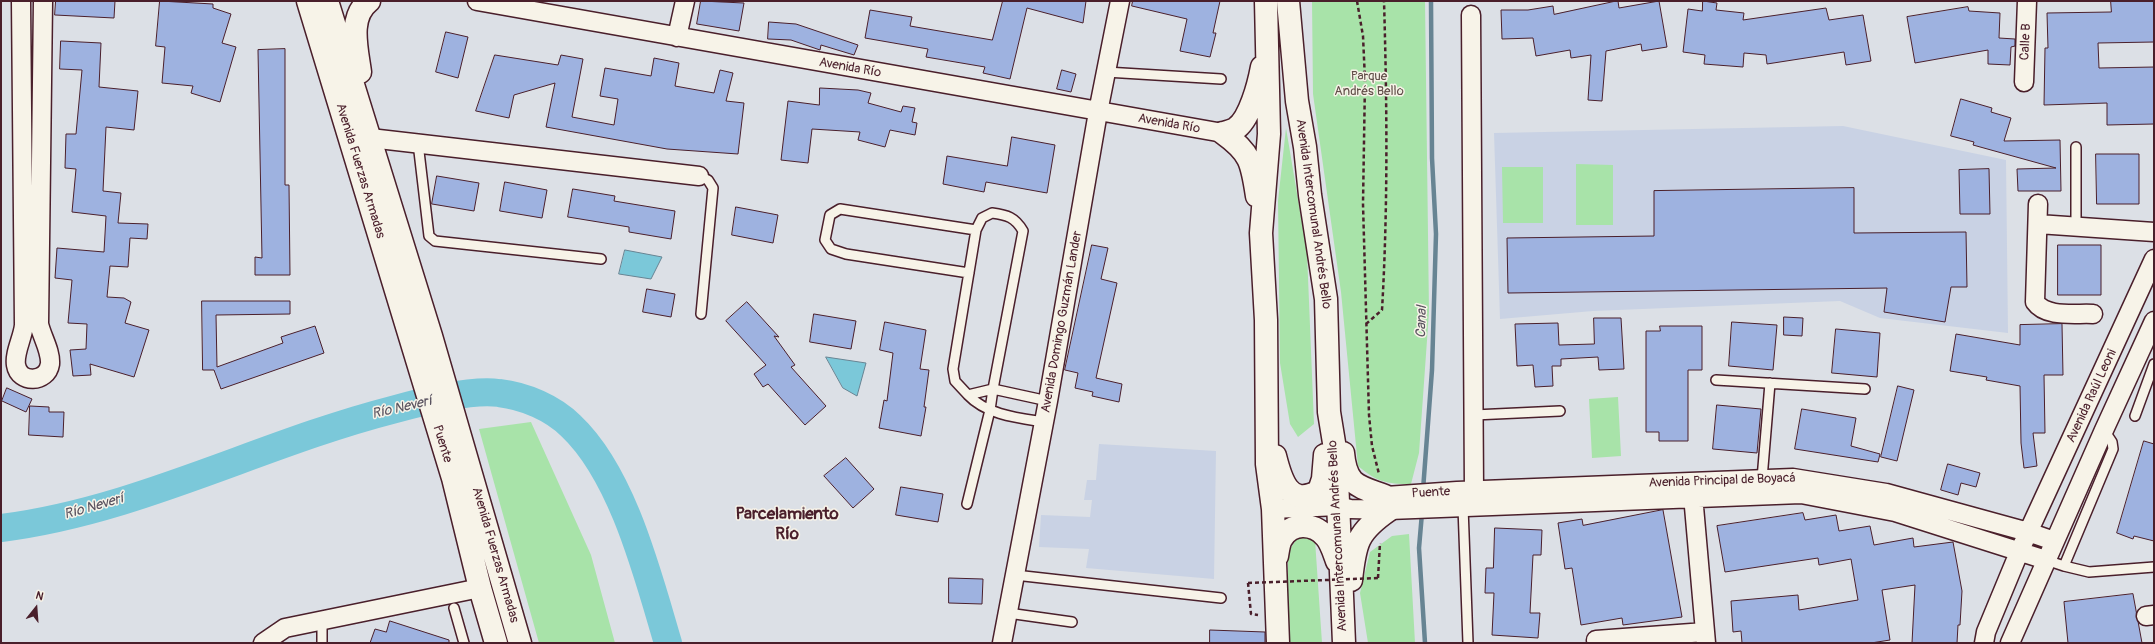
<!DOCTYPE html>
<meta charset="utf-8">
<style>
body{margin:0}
#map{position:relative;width:2155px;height:644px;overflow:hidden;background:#dce0e6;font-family:Pangolin,sans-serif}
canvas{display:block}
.frame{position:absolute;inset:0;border:2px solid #4a1f2b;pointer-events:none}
.north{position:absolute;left:16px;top:588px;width:40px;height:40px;-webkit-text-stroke:3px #f7f3e8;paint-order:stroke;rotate:17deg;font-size:11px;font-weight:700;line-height:16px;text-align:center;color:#4a1f2b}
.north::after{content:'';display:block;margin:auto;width:14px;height:18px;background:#4a1f2b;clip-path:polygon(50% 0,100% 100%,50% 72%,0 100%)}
</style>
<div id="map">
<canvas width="2155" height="644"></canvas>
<div class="frame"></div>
<div class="north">N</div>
</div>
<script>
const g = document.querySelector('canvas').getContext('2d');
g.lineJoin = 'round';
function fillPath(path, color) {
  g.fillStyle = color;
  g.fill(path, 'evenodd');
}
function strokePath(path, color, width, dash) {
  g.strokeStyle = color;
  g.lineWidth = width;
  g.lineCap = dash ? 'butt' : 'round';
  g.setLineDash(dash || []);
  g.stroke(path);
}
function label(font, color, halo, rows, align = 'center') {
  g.font = font + ' Pangolin,sans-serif';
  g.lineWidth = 3;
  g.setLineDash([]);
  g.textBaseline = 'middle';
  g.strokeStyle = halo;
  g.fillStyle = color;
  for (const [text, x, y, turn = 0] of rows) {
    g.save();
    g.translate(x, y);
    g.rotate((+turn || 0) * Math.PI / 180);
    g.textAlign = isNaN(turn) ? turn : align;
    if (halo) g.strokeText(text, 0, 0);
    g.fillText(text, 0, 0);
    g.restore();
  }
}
fillPath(new Path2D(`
 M1843 126 2006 160 2008 333 1880 318 1840 301 1593 311 1500 319 1494 133Z
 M1099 444 1216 451 1214 579 1086 568 1089 549 1039 547 1041 515 1090 517 1092 500H1084L1087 480H1096Z`), '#c9d2e4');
fillPath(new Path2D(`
 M1312 1H1425L1429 312 1419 453 1411 484C1386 484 1377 482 1358 466L1341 292 1313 94Z
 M1286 128 1307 253 1314 424 1298 437 1290 424 1280 363 1278 201Z
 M1576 164 1613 165V225H1576Z
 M1502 167H1543V223H1503Z
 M1618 397 1621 456 1592 458 1589 399Z
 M531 422 591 555 615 643H539L479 429Z
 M1300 534 1315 540 1322 643H1288V552Z
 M1409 534 1415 643H1368L1360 593 1370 552 1392 536Z`), '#a8e3a9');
const water = new Path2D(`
 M625 250 662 257 651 279 619 274Z
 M826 357 866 363 857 396 843 388Z`);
fillPath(water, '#7bc8d9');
strokePath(water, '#678493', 1);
strokePath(new Path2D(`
 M1423 490 1432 370 1436 234 1432 158 1431 1
 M1422 513 1419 548 1425 643`), '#678493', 4.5);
strokePath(new Path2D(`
 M1 528C137 511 260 444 392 410 421 402 470 389 499 393 525 396 553 408 571 426 623 475 648 576 668 643`), '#7bc8d9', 28);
const building = new Path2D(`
 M56 1H115L114 18 55 15Z
 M160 1 213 4V8L231 14 222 43 236 47 220 102 191 93 193 86 162 83 165 47 156 46Z
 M701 1 744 3 739 31 697 24Z
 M1003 1H1086L1083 23 1027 8 1010 79 983 73 985 67 926 57 928 49 865 38 870 10 912 17 910 26 992 40Z
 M1133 1H1220L1213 33H1216L1210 57 1180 51 1187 19 1132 6Z
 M1618 1 1619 8 1659 1 1667 47 1642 51 1641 44 1606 51 1602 101 1588 100 1591 55 1571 58 1570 50 1536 56 1533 38 1502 39 1501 10H1528L1553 6 1554 14Z
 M1703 1 1717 3 1716 10 1744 13 1743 20 1826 8 1829 20 1863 15 1871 61 1846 65 1844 52 1767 64 1766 55 1744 53 1743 67 1704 64 1705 55 1683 52 1688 9 1702 11Z
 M2111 1H2154V42L2098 43 2099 68 2154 67V124L2107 125V103L2044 105 2045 48H2048L2047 13 2111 12Z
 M1968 7 1969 11 2000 13 1999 38 2015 39V46L2011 47 2010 65 1988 64V50L1915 63 1907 17Z
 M769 22 796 24 858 45 854 55 821 45 820 50 791 40 768 39Z
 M446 32 468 37 458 78 436 72Z
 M61 41 101 43 99 87 138 91 134 130 106 127 103 191 121 193 118 223 148 224 147 239 130 238 128 267 110 266 107 297 124 298 131 302 125 323 149 330 134 377 90 364 91 375 73 376 70 350 86 349 87 324 68 323 72 280 55 278 57 248 104 252 106 216 72 212 76 169 65 168 66 134H76L82 70 60 69Z
 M285 49V185H289L290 275H255V257L262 258 258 50Z
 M495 55 558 65 561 55 583 59 572 117 614 125 618 99 600 96 605 68 651 76 654 58 679 63 675 86 714 93 720 70 733 73 726 101 744 103 738 154 667 149 546 127 555 83 514 95 509 118 476 111Z
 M1062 70 1076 74 1071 92 1057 89Z
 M820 88 858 90 871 93 868 103 901 112 903 106 915 108 912 122 917 123 915 135 890 130 885 147 858 140 860 132 812 129 808 163 781 160 788 101 819 105Z
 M1961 99 1992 108 1991 112 2011 118 2004 141 2060 140 2061 191H2018L2017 169 2056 168 1973 145 1974 142 1951 136Z
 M1012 137 1055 145 1047 193 986 182 984 192 943 184 947 156 1007 166Z
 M2096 154H2139V204H2097Z
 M1989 169 1990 214H1960L1959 170Z
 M437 176 479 183 474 211 432 204Z
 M505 182 547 190 542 218 500 211Z
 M1854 188V233L1966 232 1967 287H1951L1945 322 1884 312 1887 288 1508 293 1507 238 1654 236V191Z
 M573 189 615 196 614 201 675 211 671 239 629 232V227L568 217Z
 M736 207 778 215 773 243 732 235Z
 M1092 245 1108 248 1101 279 1117 283 1096 378 1122 384 1119 402 1092 396 1093 392 1075 388 1078 373 1065 370Z
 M2058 245H2101V295H2058Z
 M647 289 675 294 671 317 643 312Z
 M202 301H290V314L216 315 217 367 283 343 281 337 315 326 324 353 221 389 214 370H203Z
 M747 302 779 337 774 336 795 365 791 367 826 406 805 425 768 384 763 387 754 374 766 365 726 321Z
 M814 314 856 321 851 349 810 342Z
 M1784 317 1803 318 1802 336 1784 335Z
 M1594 318H1621L1624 369 1599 370 1598 357 1561 359V366H1552L1553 386 1535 387 1533 365 1517 366 1515 324 1558 323 1559 345 1594 344Z
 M885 322 926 330 920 369 929 370 924 407H926L921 436 879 428 884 400 887 401 893 353 880 350Z
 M1732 322 1777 325 1773 370 1729 366Z
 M2062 324 2063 375H2044L2045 433H2033L2037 466 2024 468 2021 443 2020 386 1986 380 1987 377 1950 371 1956 334 2020 345V325Z
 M1660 326H1702V370H1688V441H1659V432H1646V331H1660Z
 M1836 329 1880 333 1877 377 1832 373Z
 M1898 386 1914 390 1897 461 1881 457Z
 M7 388 32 399 26 412 2 401Z
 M1717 405 1761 409 1757 453 1713 449Z
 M30 406 49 407V412H64L63 437 29 435Z
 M1802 409 1856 418 1851 446 1880 454 1878 462 1795 449Z
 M2144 441 2154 444V541L2134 536 2133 539 2117 533Z
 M846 458 874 489 853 508 824 476Z
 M1948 464 1980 473 1976 487 1961 483 1958 495 1941 490Z
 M901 487 943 494 938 522 896 515Z
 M1663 510 1682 617 1623 625 1622 618 1581 625 1572 568 1565 569 1558 523 1582 519 1583 525Z
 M1803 513 1805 520 1836 515 1839 531 1870 526 1874 545 1913 538 1914 547 1953 542 1962 591 1960 625H1958L1957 643H1912L1915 585 1882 590 1890 640 1871 643H1742L1741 631 1733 632 1731 601 1798 595 1799 610 1858 600 1851 559 1819 565 1818 558 1725 572 1717 526Z
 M1495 528 1542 530 1541 555H1533L1530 613H1540L1538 638 1492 635 1494 593H1485L1486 568H1493Z
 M949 578 983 579 982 604 949 603Z
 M2133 594 2142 643H2068L2064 602Z
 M390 621 449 640V643H370L375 629 386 632Z
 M1210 630 1265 632V643H1210Z`);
fillPath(building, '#9eb2e0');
strokePath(building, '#4a1f2b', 1);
const service = new Path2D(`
 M1106 72 1221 79
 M418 143 429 236 435 241 601 259
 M699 176 708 180 713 188 701 314
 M992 213C1007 215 1015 217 1023 231L993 389 968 395 955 381 953 369 976 230 982 218Z
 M2076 227V147
 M969 273 846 254 831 249 825 240 830 215 840 209 976 230
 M1716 380 1865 389
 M968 395C987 415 1018 418 1044 422
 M1474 415 1560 411
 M2135 416 2154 364
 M1762 479 1770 383
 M967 504 990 410 993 389 1048 401
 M1463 507 1468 643
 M2046 560 2064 566 2113 449 2112 442 2104 430
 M2064 566 2089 572 2154 567
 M1015 575 1221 598
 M454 608 464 643
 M1008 613 1072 622
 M322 620V643`);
const minor = new Path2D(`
 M21 1 24 325C23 337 14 353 16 365 19 384 47 383 50 364 51 351 42 337 39 324L43 1
 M477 1 1223 133
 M1471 15 1474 491
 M677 37 685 1
 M2024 82 2027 1
 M370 138 699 176
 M2038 204 2035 302C2046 318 2075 313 2093 314
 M2038 224 2154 232
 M1692 484 1706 643
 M1372 497 1457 491 1793 478 1886 493 2028 532 2054 541
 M1273 509 1338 506 1350 509 1389 510 1801 494 1895 512 2046 560
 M2146 616 2154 615
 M1596 640 1705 632
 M263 643 285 628 480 588
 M1002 643 1048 401 1098 112 1120 1
 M1984 643 1986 632 2020 550 2154 259
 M2010 643 2104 430 2154 321`);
const tertiary = new Path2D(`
 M308 1 453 478 480 588 496 643
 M327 1 431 336 520 643
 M360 72C357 49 348 17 369 1`);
const secondary = new Path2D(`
 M1266 1 1269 134 1261 233 1266 320 1267 464 1273 509 1278 643
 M1288 1 1297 101 1305 147 1310 195 1326 299 1329 412 1336 455 1344 643
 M1223 133C1227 132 1232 131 1235 129 1250 120 1259 83 1262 67
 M1223 133C1251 153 1252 163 1257 196
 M1343 453C1346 486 1358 486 1385 496
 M1275 456C1281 480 1289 508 1319 491L1323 479 1325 455
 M1277 556C1278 550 1279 542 1282 538 1292 522 1313 523 1325 536 1331 542 1334 553 1337 561
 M1351 580C1355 543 1357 532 1389 510`);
strokePath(service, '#4a1f2b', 12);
strokePath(minor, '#4a1f2b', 21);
strokePath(tertiary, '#4a1f2b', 25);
strokePath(secondary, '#4a1f2b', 25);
strokePath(new Path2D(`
 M1357 1 1363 36 1365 80 1363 204 1369 415 1372 446 1379 474
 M1366 324 1382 310C1388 207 1387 104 1384 1
 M1378 578 1380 543
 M1248 583 1251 614 1258 615`), '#4a1f2b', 2.5, [4, 3]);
strokePath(service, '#f7f3e8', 9);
strokePath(minor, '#f7f3e8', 18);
strokePath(tertiary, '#f7f3e8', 22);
strokePath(secondary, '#f7f3e8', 22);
strokePath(new Path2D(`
 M1248 583 1378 578`), '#4a1f2b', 2.5, [4, 3]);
label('13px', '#4a1f2b', '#f7f3e8', [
 ["Calle B",2026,42,-87],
 ["Avenida Río",850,68,10],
 ["Avenida Río",1169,124,10],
 ["Avenida Fuerzas Armadas",360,171,73],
 ["Avenida Intercomunal Andrés Bello",1313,214,82],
 ["Avenida Domingo Guzmán Lander",1062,322,-80],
 ["Avenida Raúl Leoni",2092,396,-65],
 ["Puente",442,444,73],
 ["Avenida Principal de Boyacá",1722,481,-2],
 ["Puente",1431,493,-3],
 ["Avenida Intercomunal Andrés Bello",1338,536,-93],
 ["Avenida Fuerzas Armadas",495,555,74]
]);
label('13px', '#62504a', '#f7f3e8', [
 ["Parque",1369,77],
 ["Andrés Bello",1369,92]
]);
label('italic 14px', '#59525f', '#f7f3e8', [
 ["Canal",1422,322,-88],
 ["Río Neverí",402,408,-13],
 ["Río Neverí",94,507,-16]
]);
label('bold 17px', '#4a1f2b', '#f7f3e8', [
 ["Parcelamiento",787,515],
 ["Río",787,535]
]);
</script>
